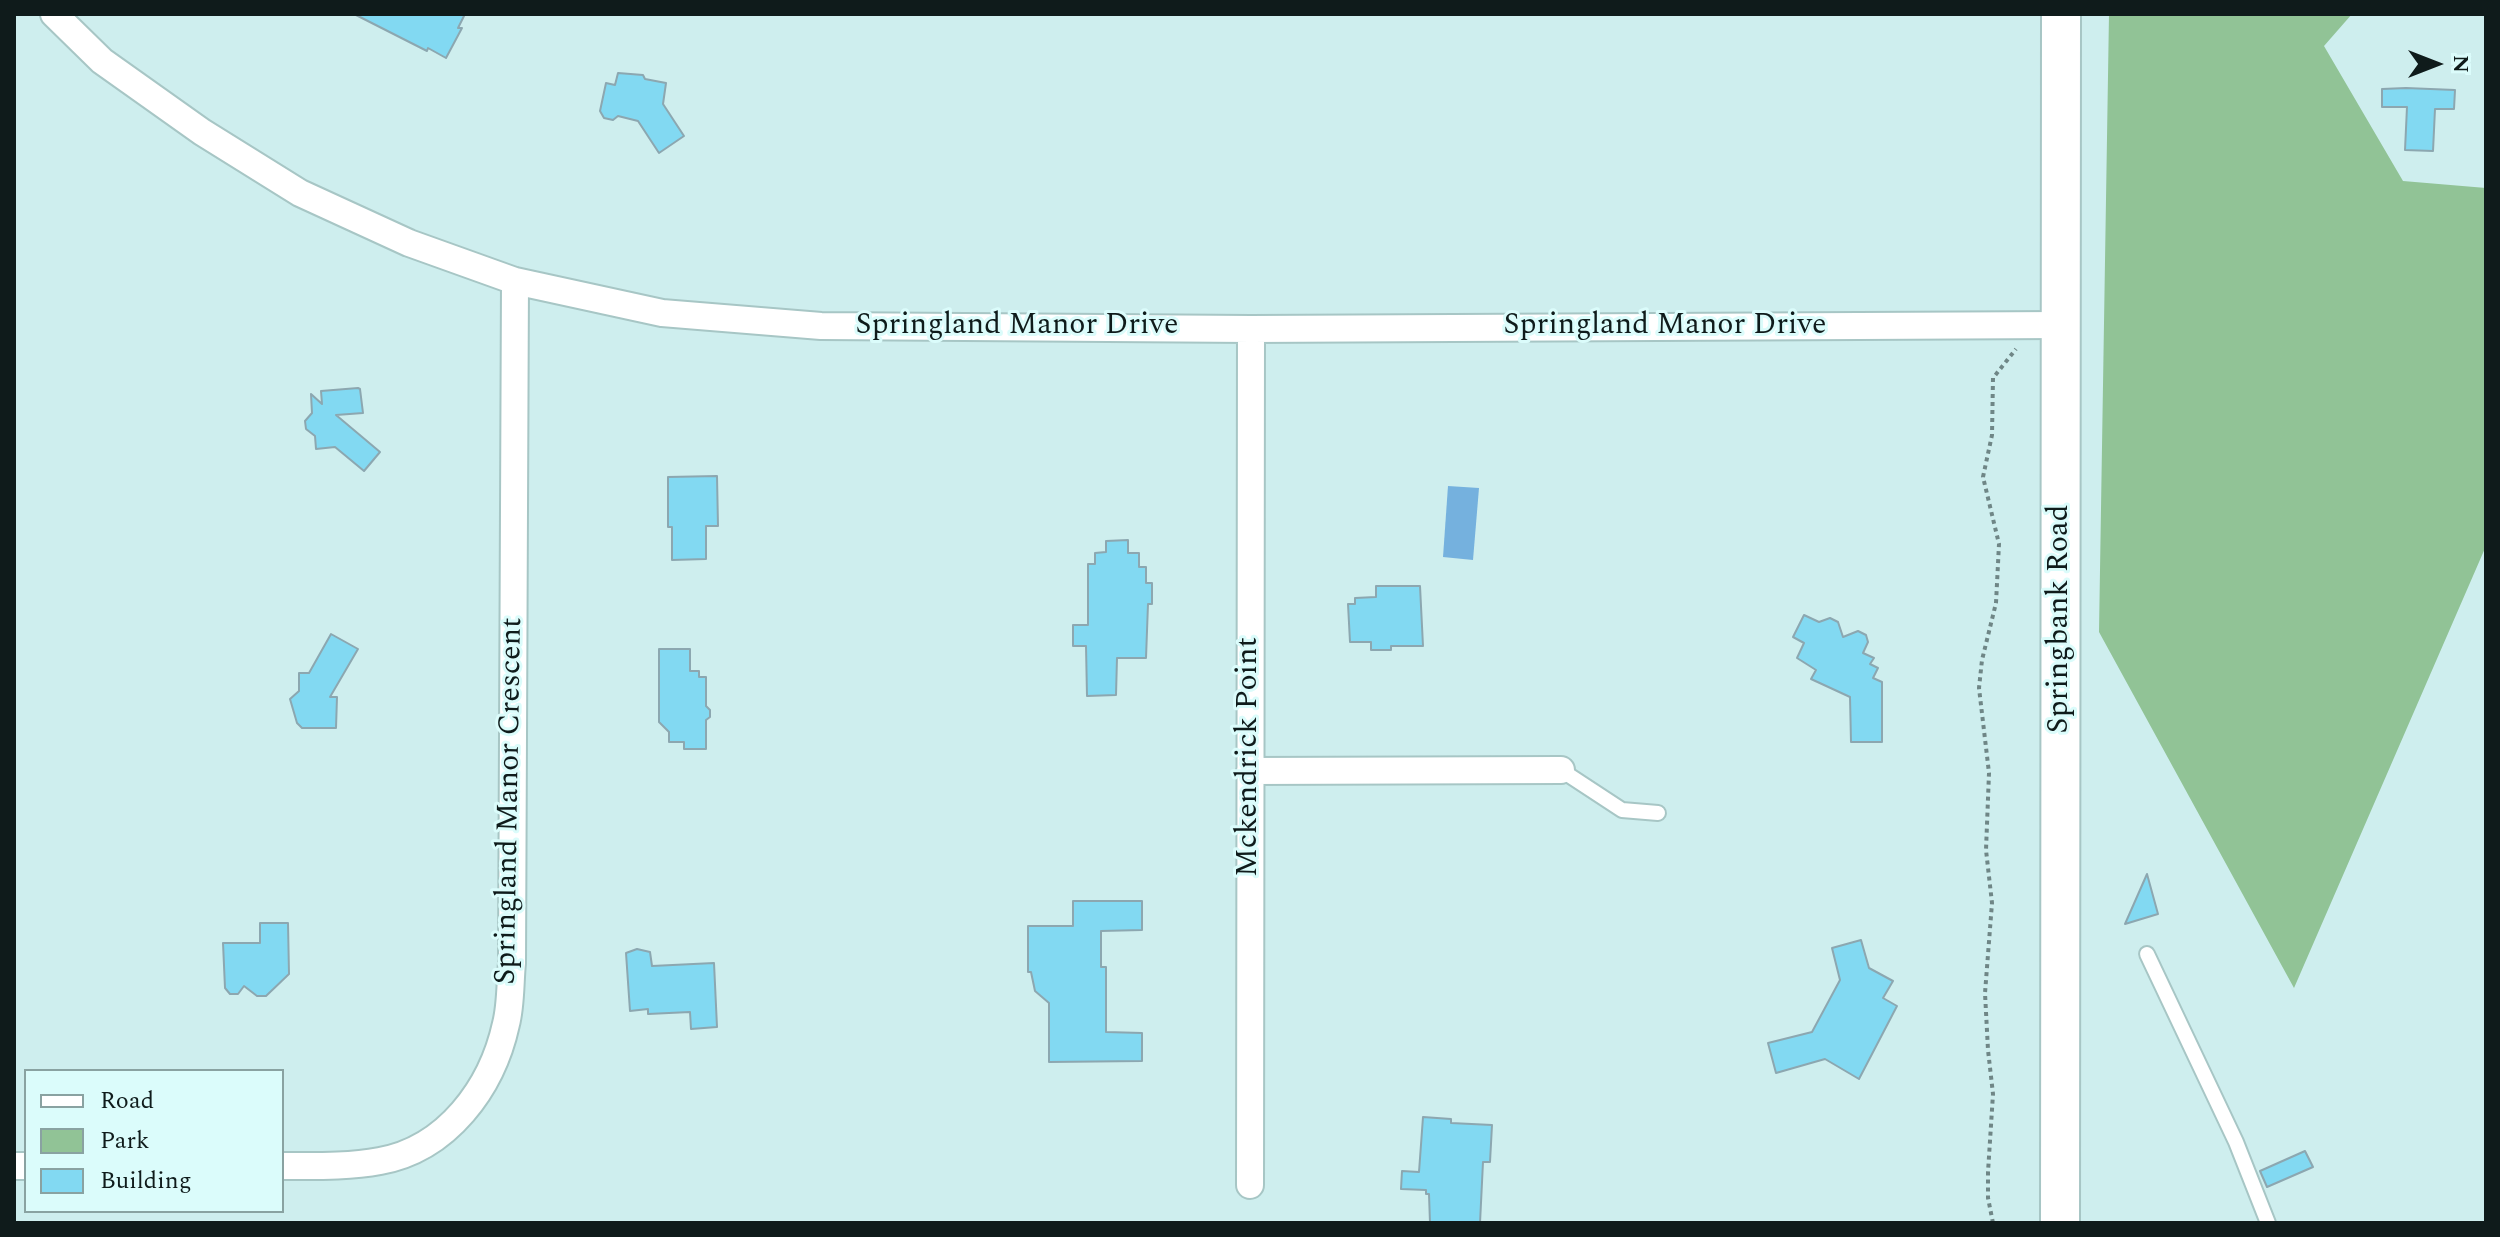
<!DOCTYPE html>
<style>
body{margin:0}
#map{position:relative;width:2500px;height:1237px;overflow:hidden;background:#ceeeee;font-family:Spectral,serif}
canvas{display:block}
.frame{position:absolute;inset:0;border:16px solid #0f1b1b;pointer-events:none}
.legend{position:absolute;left:24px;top:1069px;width:260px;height:144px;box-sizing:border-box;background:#dbfcfb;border:2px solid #89a2a1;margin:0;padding:10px 14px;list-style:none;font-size:24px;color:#0f1b1b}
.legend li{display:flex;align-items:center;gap:16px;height:40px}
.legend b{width:40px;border:2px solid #89a2a1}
.north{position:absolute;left:2396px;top:24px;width:80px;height:80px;-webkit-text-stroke:6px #dbfcfb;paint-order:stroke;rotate:90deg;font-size:22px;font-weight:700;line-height:32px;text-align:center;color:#0f1b1b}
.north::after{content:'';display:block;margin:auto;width:28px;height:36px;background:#0f1b1b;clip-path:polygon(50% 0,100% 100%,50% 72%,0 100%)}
</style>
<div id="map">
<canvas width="2500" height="1237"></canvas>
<div class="frame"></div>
<ul class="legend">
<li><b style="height:10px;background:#fff"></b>Road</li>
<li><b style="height:22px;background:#91c396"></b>Park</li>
<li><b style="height:22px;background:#82d9f2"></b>Building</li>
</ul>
<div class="north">N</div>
</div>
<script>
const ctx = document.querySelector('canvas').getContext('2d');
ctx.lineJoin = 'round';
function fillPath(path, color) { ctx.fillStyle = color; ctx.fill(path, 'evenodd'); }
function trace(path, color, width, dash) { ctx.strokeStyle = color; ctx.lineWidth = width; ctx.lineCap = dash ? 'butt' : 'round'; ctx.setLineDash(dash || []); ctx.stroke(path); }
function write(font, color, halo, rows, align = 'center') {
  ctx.font = font + ' Spectral,serif'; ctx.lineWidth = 6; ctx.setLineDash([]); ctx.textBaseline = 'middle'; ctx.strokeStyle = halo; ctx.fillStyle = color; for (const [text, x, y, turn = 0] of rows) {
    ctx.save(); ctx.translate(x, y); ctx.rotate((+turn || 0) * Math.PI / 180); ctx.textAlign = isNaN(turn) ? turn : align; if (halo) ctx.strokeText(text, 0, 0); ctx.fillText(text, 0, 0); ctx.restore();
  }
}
fillPath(new Path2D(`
 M2109 14H2352L2324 46 2403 181 2486 188V546L2294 988 2099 632Z`), '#91c396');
fillPath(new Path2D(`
 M1448 486 1479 488 1473 560 1443 557Z`), '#75b1de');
const building = new Path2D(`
 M354 14H465L458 28H462L446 58 428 48 427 51Z
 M618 73 643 75 645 79 666 83 663 104 684 136 659 153 638 121 618 116 613 120 604 118 600 111 606 83 615 85Z
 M2406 88 2455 90 2454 109H2435L2433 151 2405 150 2407 107H2382V89Z
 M358 388 360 389 363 413 336 415 380 452 364 471 335 447 316 449 315 436 306 429 305 421 312 413 311 394 322 404 321 391Z
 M717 476 718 526H706V559L672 560V527H668V477Z
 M1128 540V553H1139V567H1146V583H1152V604H1148L1146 658H1117L1116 695 1087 696 1086 646H1073V625H1088V564H1095V553L1106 552V541Z
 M1376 586H1420L1423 646H1391V650H1371V642H1350L1348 604H1355V598L1376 597Z
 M1804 615 1819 622 1830 618 1838 622 1843 637 1858 631 1866 635 1868 642 1863 653 1874 658 1870 664 1878 668 1873 678 1882 682V742H1851L1850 697 1811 679 1816 670 1797 658 1804 643 1793 637Z
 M331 634 358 649 330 697H337L336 728H302L297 723 290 699 299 691V673H309Z
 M659 649H690V671H699V677H706V706L710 710V717L706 720V749H684V742H669V732L659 722Z
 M2147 874 2158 914 2125 924Z
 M1073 901H1142V930L1101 931V967H1106V1032L1142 1033V1061L1049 1062V1003L1035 991 1031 972H1028V926H1073Z
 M260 923H288L289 974 266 996H257L244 986 238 994H230L225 988 223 943H260Z
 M1861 940 1869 968 1893 981 1883 998 1897 1006 1859 1079 1825 1059 1776 1073 1768 1043 1812 1032 1840 980 1832 948Z
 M637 949 650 952 652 966 714 963 717 1027 691 1029 690 1012 648 1014V1009L630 1011 626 953Z
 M1423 1117 1451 1119V1123L1492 1125 1490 1162H1483L1480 1223H1430L1429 1194H1426V1190L1401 1189 1402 1171 1419 1172Z
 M2305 1151 2313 1167 2267 1187 2260 1171Z`);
fillPath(building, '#82d9f2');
trace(building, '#8ca7b0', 2);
const lane = new Path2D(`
 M1561 770 1622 810 1658 813
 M2147 954 2236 1142 2268 1223`);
const street = new Path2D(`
 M54 14 102 61 202 132 300 193 409 243 515 281 662 313 821 326 1251 329 2062 325
 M1250 771 1561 770
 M14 1166H26
 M282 1166C315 1166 348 1167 380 1161 447 1149 492 1088 506 1024 511 1005 510 983 512 963L515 281
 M1250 1185 1251 329`);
const secondary = new Path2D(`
 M2060 1223 2061 14`);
trace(lane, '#a7c6c5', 18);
trace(street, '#a7c6c5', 30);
trace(secondary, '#a7c6c5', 42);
trace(new Path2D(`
 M1993 1223 1988 1198V1172L1993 1094 1988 1050 1985 993 1992 903 1986 850 1989 773 1979 688 1982 660 1996 603 1999 544 1983 477 1992 435 1993 378 2016 349`), '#6f8686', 4, [4, 4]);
trace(lane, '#fff', 14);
trace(street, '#fff', 26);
trace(secondary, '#fff', 38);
write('30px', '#0f1b1b', '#dbfcfb', [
 ["Springland Manor Drive",1017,327],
 ["Springland Manor Drive",1665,327],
 ["Springbank Road",2061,619,-90],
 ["Mckendrick Point",1250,757,-90],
 ["Springland Manor Crescent",511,801,-89]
]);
</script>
